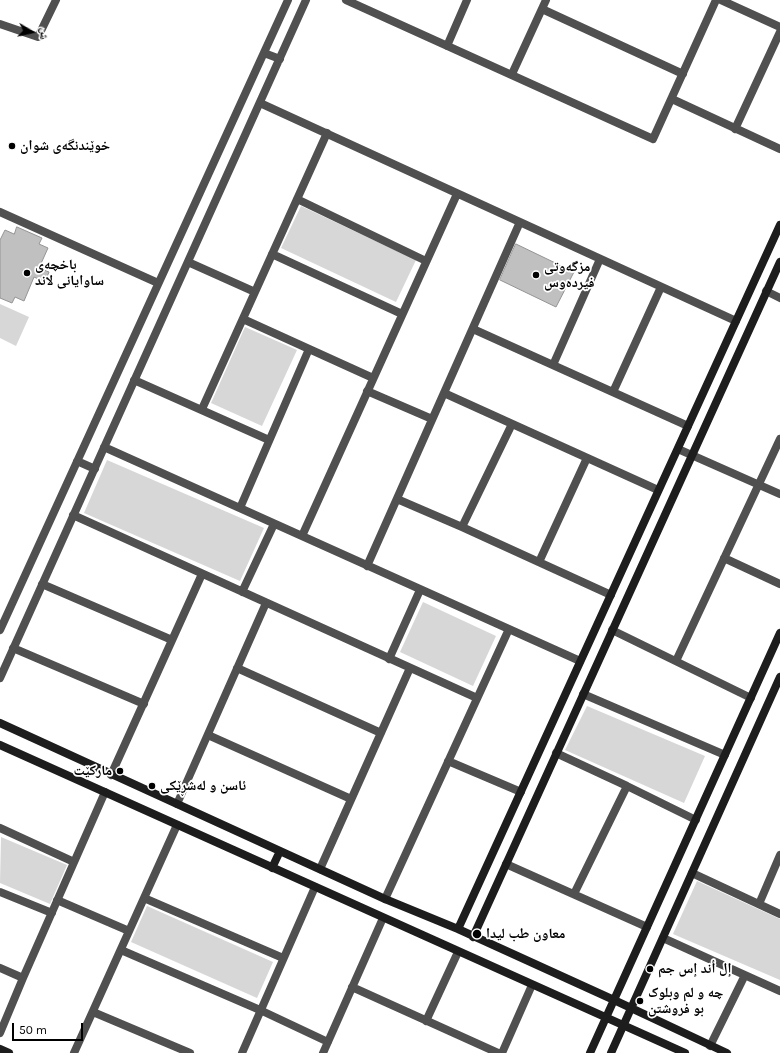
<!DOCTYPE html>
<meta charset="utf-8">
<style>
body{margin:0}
#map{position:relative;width:780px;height:1053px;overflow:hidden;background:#fff;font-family:Karla,"Noto Naskh Arabic",sans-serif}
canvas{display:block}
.north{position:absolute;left:12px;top:12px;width:40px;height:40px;-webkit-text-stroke:3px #fff;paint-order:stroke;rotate:99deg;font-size:11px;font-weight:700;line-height:16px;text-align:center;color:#000}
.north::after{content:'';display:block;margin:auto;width:14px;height:18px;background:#000;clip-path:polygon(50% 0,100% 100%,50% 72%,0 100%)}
.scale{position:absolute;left:12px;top:1023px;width:71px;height:18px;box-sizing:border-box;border:2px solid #000;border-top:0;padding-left:5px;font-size:12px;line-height:14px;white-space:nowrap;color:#000;-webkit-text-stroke:3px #fff;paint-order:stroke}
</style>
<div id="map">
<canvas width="780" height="1053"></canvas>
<div class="north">ش</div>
<div class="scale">50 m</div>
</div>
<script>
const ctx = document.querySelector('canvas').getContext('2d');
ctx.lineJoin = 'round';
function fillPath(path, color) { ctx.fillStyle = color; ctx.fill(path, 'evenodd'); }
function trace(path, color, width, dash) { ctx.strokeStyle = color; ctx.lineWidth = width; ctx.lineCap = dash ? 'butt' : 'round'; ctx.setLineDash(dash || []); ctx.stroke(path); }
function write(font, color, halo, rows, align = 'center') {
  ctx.font = font + ' Karla,"Noto Naskh Arabic",sans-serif'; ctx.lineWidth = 3.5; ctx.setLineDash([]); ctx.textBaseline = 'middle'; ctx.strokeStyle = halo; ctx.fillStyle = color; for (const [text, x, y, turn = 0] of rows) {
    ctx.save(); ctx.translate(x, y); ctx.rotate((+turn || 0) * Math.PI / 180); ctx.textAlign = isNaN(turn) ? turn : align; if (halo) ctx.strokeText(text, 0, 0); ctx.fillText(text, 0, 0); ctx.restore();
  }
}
fillPath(new Path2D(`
 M301 206 416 260 396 302 281 248Z
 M0 304 29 317 16 346 0 338Z
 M245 327 297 350 262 426 211 403Z
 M107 460 264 528 240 581 84 513Z
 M423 602 496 636 473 686 400 652Z
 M587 706 705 756 684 803 565 750Z
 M1 837 67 865 50 904 0 883Z
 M697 881 780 919V980L673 934Z
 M147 906 273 962 257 998 131 942Z`), '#d7d7d7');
const building = new Path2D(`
 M17 227 42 238 39 244 48 248 39 268 49 272 45 282 34 277 24 301 15 297 12 303 0 298V240L5 230 14 234Z
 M516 244 574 272 556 307 500 280Z`);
fillPath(building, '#c0c0c0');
trace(building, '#949494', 1);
trace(new Path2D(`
 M346 0 653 139 716 0
 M721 0 780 27
 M542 9 683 74
 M0 24 38 37 56 0
 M447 46 467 0
 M264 53 280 59
 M512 74 546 0
 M672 99 780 149
 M260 103 736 321
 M735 129 780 32
 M297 199 426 261
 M0 212 158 283
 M272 254 402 314
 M188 262 255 292
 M766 291 780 298
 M243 319 373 378
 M473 329 688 426
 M553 365 600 259
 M134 380 269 440
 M367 391 432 419
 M613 392 661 287
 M444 393 658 490
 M202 409 327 133
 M104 447 580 661
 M678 449 780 494
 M77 461 95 469
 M397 499 462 527 611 595
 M240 508 309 349
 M73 515 477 698
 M462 527 512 424
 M302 536 457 194
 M724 558 780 584
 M539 562 587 458
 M367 566 520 222
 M42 584 172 640
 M242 592 274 524
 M0 630 288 0
 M612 630 751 698
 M13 648 144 704
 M389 659 420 590
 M676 661 780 439
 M237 668 381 733
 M0 678 306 0
 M583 694 725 755
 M208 735 351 799
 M556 753 627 786 696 820
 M448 761 521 792
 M111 775 202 574
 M177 804 266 603
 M0 828 74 862
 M506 864 647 927
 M320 869 410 668
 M692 873 780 914
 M0 892 52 913
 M574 894 627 786
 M144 898 283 958
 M385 899 509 629
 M57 900 129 931
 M759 904 780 855
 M663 938 780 991
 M121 950 260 1010 328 1042
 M0 968 23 978
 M352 987 498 1053
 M93 1012 190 1053
 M426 1021 458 952
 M0 1033 23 978 105 792
 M710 1046 745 975
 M74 1053 177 825
 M242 1053 315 887
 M323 1053 383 918
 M502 1053 532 985`), '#505050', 8);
trace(new Path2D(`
 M0 723 385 899 458 929 614 1000 727 1053
 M0 745 685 1053
 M272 868 280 851
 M458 929 780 225
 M473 937 780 262
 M0 1049 9 1053
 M590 1053 780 633
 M611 1053 780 677`), '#1d1d1d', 8);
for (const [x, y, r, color] of [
 [12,146,4,"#000"],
 [27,273,4,"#000"],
 [536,275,4,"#000"],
 [120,771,4,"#000"],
 [152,786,4,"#000"],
 [477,934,5,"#000"],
 [650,969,4,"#000"],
 [640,1001,4,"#000"]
]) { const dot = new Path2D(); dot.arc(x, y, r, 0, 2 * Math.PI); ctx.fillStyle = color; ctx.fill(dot); trace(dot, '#fff', 1.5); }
write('bold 14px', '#000', '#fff', [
 ["خوێندنگەی شوان",20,146],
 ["باخچەی",35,265],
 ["ساوایانی لاند",35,281],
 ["مزگە‌وتی",544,267],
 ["فیردە‌وس",544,283],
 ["مارکێت",112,771,"right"],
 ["ئاسن و لەشڕێکی",160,786],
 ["معاون طب لیدا",486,934],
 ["إل أند إس جم",658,969],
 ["چه و لم وبلوک",648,993],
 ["بو فروشتن",648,1009]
], 'left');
</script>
